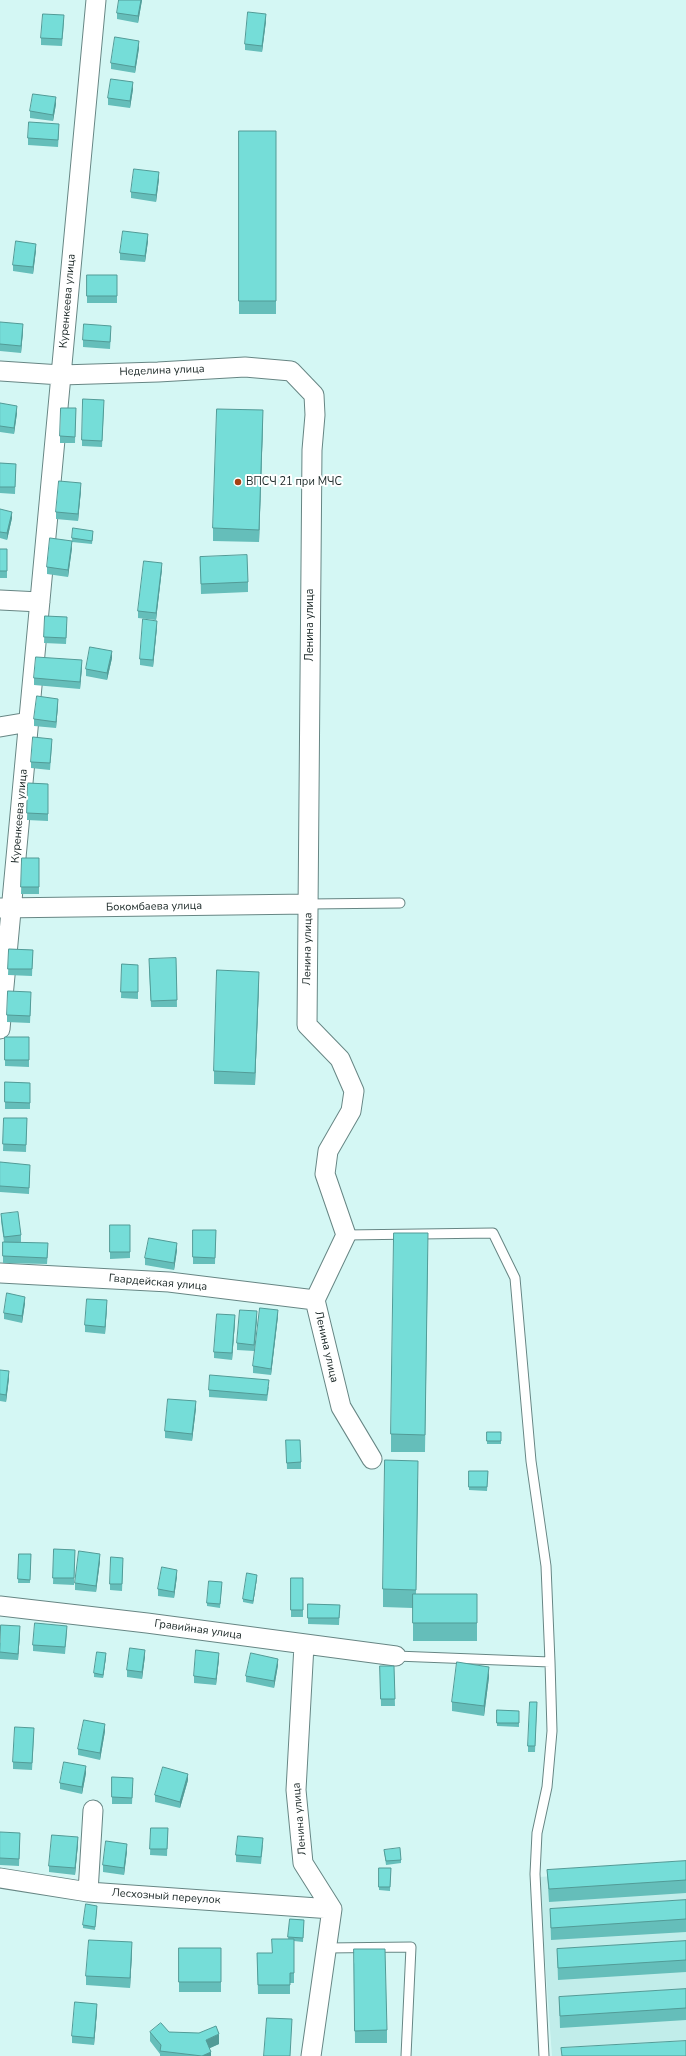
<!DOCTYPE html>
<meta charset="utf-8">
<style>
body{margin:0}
canvas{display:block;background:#d4f7f4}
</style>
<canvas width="686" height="2056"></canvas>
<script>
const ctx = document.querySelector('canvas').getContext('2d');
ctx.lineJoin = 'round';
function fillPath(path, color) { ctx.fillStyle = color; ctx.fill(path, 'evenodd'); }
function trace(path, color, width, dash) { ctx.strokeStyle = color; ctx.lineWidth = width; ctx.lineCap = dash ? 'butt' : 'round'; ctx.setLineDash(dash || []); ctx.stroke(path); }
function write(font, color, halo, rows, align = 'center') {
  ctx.font = font + ' "Nunito Sans",sans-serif'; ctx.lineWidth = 4; ctx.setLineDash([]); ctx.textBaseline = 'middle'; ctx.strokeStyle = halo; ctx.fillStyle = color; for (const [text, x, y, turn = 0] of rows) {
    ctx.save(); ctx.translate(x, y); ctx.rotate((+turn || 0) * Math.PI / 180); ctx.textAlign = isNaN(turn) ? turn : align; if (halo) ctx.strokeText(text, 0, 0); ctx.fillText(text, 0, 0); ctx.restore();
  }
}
fillPath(new Path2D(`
 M686 1867V2056H552L539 1877Z`), '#c1edea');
const lane = new Path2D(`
 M309 904 400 903
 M346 1235 493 1233 515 1278 531 1461 546 1566 550 1662 396 1656
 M327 1948 411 1947 406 2056
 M544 2056 535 1874 537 1833 547 1787 552 1731 550 1662`);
const street = new Path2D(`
 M0 371 61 375 158 372 245 367 291 371 314 395 315 415 312 450 307 1025 340 1059 354 1091 351 1111 328 1151 325 1174 346 1235 315 1300 341 1407 372 1459
 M0 600 40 602
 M0 727 29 722
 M0 908 309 904
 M0 1029 96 0
 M0 1273 169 1282 315 1300
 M0 1606 147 1623 396 1656
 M304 1645 296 1790 303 1863 332 1909 311 2056
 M0 1878 88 1892 332 1909
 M88 1892 93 1810`);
trace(lane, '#678684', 11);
trace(street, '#678684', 21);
trace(lane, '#fff', 9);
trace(street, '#fff', 19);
fillPath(new Path2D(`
 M142 0 138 23 117 19V13Z
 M266 21 262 52 245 50V44Z
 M64 22 62 46 41 45V38Z
 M139 48 135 73 111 69V63Z
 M133 89 130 108 108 105V98Z
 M56 104 53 121 30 118V111Z
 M59 131 58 147 28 145V138Z
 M239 131H276V314H239Z
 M159 179 156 202 131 198V192Z
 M148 241 145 262 120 260V253Z
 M36 250 33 274 13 271V265Z
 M87 275H117V303H87Z
 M0 322 23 331 21 353 0 351Z
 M111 333 110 349 83 347V340Z
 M0 403 17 413 14 434 0 432Z
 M104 407 102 447 82 446V440Z
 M76 408 75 443H60V436Z
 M263 423 259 542 213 541V528Z
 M0 463 16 464 15 494 0 493Z
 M81 490 78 521 56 519V512Z
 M0 509 12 518 7 540 0 538Z
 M93 534 92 544 72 542V538Z
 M72 548 68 577 47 574V567Z
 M0 549H7V578H0Z
 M200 557 248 582V592L201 594Z
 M162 569 156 620 138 618V611Z
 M45 616 67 624 66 644 44 643Z
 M157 627 153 667 140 665V659Z
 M112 658 107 680 86 676V669Z
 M82 667 80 689 34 685V678Z
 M58 705 56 728 34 726V719Z
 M52 745 50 770 31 768V762Z
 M28 783 48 784V821L27 820Z
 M22 858H39V894H21Z
 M9 949 33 950 32 976 8 975Z
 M176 958 177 1007H151L149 966Z
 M122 964 138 965V999L121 998Z
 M259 984 255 1085 214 1084V1071Z
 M31 999 30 1023 7 1022V1015Z
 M5 1037H29V1067L5 1066Z
 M5 1082 30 1083V1109H5Z
 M4 1118H27L26 1152 3 1151Z
 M0 1162 30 1171 29 1194 0 1192Z
 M1 1214 21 1235V1242H17L48 1250 47 1264 3 1263V1242H4L1 1221Z
 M110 1225H130V1258L110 1259Z
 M216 1230 215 1264H193V1257Z
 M177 1250 174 1270 145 1265V1258Z
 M428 1251 425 1452H391V1434Z
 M25 1303 22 1323 4 1319V1313Z
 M107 1307 105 1334 85 1332V1325Z
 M278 1316 271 1375 253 1373V1366Z
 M257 1318 254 1351 237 1350V1343Z
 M235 1322 232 1360 214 1358V1352Z
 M0 1370 9 1378 6 1402 0 1401Z
 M269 1387 267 1401 209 1397V1390Z
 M196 1408 192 1441 165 1438V1431Z
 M487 1432H501V1444H487Z
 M286 1440 301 1462V1469H287Z
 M469 1471H488L487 1491 469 1490Z
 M418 1478 416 1594H477V1641H413V1608L383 1607V1589Z
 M54 1549 75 1550 74 1585 53 1584Z
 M19 1554H31L30 1583H18Z
 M100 1561 96 1592 75 1590V1583Z
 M123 1564 122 1591 110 1590V1584Z
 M177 1576 174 1598 158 1596V1589Z
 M257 1578 253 1604 243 1602V1599Z
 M291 1578H303V1617H291Z
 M222 1585 220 1608 207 1606V1603Z
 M308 1604 340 1605 339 1625 308 1624Z
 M67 1632 65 1654 33 1651V1645Z
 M20 1633 18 1660 0 1659V1643Z
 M145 1656 142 1679 127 1677V1670Z
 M106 1657 103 1678 94 1677V1673Z
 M219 1659 216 1685 194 1683V1676Z
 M278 1665 274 1688 246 1682V1676Z
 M380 1666H394L395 1706H381Z
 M489 1677 484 1716 452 1711V1702Z
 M537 1702 535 1752H528V1746Z
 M497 1710 519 1711V1727L497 1726Z
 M105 1731 100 1760 78 1755V1749Z
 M34 1735 32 1770 13 1769V1762Z
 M86 1773 82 1794 60 1789V1783Z
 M112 1777 133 1784 132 1804H112Z
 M188 1780 180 1808 155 1802V1795Z
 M151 1828H168L167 1856 150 1855Z
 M0 1832 20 1840 19 1866 0 1865Z
 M78 1844 75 1875 49 1872V1866Z
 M263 1845 261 1864 236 1862V1855Z
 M384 1850 401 1860V1863L386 1865Z
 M127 1851 124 1875 103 1872V1865Z
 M686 1861V1893L549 1902 547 1870Z
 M379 1868H391L390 1891 379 1890Z
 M686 1900V1932L551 1940 550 1909Z
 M97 1909 95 1930 83 1928V1925Z
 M290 1919 304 1920 303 1942 294 1941V1983H290V1994H258L257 1953H272L288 1939Z
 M686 1941V1972L558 1980 557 1949Z
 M179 1948H221V1992H179Z
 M132 1952 130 1988 86 1985V1976Z
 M354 1962 387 2030V2043H355Z
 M686 1989V2020L560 2028 559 1997Z
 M97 2011 94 2045 72 2043V2036Z
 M150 2032H169L219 2044 209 2048 211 2056H160V2054L150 2041Z`), '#65beba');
fillPath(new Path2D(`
 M141 0H142L138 23V16Z
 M266 14V21L262 52V46Z
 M139 41V48L135 73V67Z
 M133 82V89L130 108V101Z
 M56 97V104L53 121V115Z
 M159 172V179L156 202V195Z
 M148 234V241L145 262V256Z
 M36 244V250L33 274V267Z
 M23 324V331L21 353V346Z
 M17 406V413L14 434V428Z
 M263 410V423L259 542V530Z
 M81 483V490L78 521V514Z
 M12 512V518L7 540V533Z
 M72 541V548L68 577V570Z
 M162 563V569L156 620V613Z
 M157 621V627L153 667V660Z
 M112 651V658L107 680V673Z
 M82 660V667L80 689V682Z
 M58 699V705L56 728V722Z
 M259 972V984L255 1085V1073Z
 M177 1243V1250L174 1270V1263Z
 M25 1297V1303L22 1323V1316Z
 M107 1300V1307L105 1334V1327Z
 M278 1310V1316L271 1375V1369Z
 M257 1311V1318L254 1351V1345Z
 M235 1315V1322L232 1360V1353Z
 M9 1371V1378L6 1402V1395Z
 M196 1401V1408L192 1441V1434Z
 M100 1554V1561L96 1592V1586Z
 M177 1570V1576L174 1598V1592Z
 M257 1575V1578L253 1604V1601Z
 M20 1626V1633L18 1660V1654Z
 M145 1650V1656L142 1679V1672Z
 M106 1653V1657L103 1678V1675Z
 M219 1653V1659L216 1685V1679Z
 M278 1659V1665L274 1688V1681Z
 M489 1667V1677L484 1716V1706Z
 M105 1724V1731L100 1760V1753Z
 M86 1766V1773L82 1794V1787Z
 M188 1774V1780L180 1808V1802Z
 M78 1837V1844L75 1875V1868Z
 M127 1844V1851L124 1875V1868Z
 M132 1942V1952L130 1988V1978Z
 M97 2004V2011L94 2045V2038Z
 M219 2034V2044L206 2050V2040Z
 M211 2052V2056H202Z`), '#529b97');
const building = new Path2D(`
 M119 0H141L138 16 117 13Z
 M248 12 266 14 262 46 245 44Z
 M43 14 64 15 62 39 41 38Z
 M115 37 139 41 135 67 111 63Z
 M111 79 133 82 130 101 108 98Z
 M33 94 56 97 53 115 30 111Z
 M29 122 59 124 58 140 28 138Z
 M239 131H276V301H239Z
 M134 169 159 172 156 195 131 192Z
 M123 231 148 234 145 256 120 253Z
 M16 241 36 244 33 267 13 265Z
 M87 275H117V296H87Z
 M0 322 23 324 21 346 0 344Z
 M84 324 111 326 110 342 83 340Z
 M83 399 104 400 102 441 82 440Z
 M0 403 17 406 14 428 0 426Z
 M61 408H76L75 437 60 436Z
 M217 409 263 410 259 530 213 528Z
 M0 463 16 464 15 487H0Z
 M59 481 81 483 78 514 56 512Z
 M0 509 12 512 7 533 0 532Z
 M73 528 93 531 92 541 72 538Z
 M50 538 72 541 68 570 47 567Z
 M0 549H7V571H0Z
 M247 555 248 582 201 584 200 557Z
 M144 561 162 563 156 613 138 611Z
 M45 616 67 617 66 638 44 637Z
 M143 619 157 621 153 660 140 659Z
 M90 647 112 651 107 673 86 669Z
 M36 657 82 660 80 682 34 678Z
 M37 696 58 699 56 722 34 719Z
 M33 737 52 739 50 763 31 762Z
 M28 783 48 784V814L27 813Z
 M22 858H39V887H21Z
 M9 949 33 950 32 969H8Z
 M176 958 177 1000 151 1001 149 959Z
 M122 964 138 965V992H121Z
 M217 970 259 972 255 1073 214 1071Z
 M8 991 31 992 30 1016 7 1015Z
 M5 1037H29V1060H5Z
 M5 1082 30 1083V1103L5 1102Z
 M4 1118H27L26 1145 3 1144Z
 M0 1162 30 1165 29 1188 0 1186Z
 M18 1212 21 1235 4 1237 1 1214Z
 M110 1225H130V1252H110Z
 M193 1230H216L215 1258 193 1257Z
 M394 1233H428L425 1435 391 1434Z
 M149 1238 177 1243 174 1263 145 1258Z
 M3 1242 48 1243 47 1258 3 1256Z
 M7 1293 25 1297 22 1316 4 1313Z
 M87 1299 107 1300 105 1327 85 1325Z
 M260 1308 278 1310 271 1369 253 1366Z
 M240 1310 257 1311 254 1345 237 1343Z
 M217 1314 235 1315 232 1353 214 1352Z
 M0 1370 9 1371 6 1395 0 1394Z
 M210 1375 269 1380 267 1395 209 1390Z
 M168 1399 196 1401 192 1434 165 1431Z
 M487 1432H501V1441H487Z
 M286 1440H300L301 1462 287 1463Z
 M385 1460 418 1461 416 1590 383 1589Z
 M469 1471H488L487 1487H469Z
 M54 1549 75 1550 74 1578H53Z
 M79 1551 100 1554 96 1586 75 1583Z
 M19 1554H31L30 1580 18 1579Z
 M111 1557 123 1558 122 1584H110Z
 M162 1567 177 1570 174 1592 158 1589Z
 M247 1573 257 1575 253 1601 243 1599Z
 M291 1578H303V1610H291Z
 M209 1581 222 1582 220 1604 207 1603Z
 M413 1594H477V1623H413Z
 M308 1604 340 1605 339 1618H308Z
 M35 1623 67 1626 65 1647 33 1645Z
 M1 1625 20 1626 18 1654 0 1652Z
 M130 1648 145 1650 142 1672 127 1670Z
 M196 1650 219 1653 216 1679 194 1676Z
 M97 1652 106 1653 103 1675 94 1673Z
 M251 1653 278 1659 274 1681 246 1676Z
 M457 1662 489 1667 484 1706 452 1702Z
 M380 1666H394L395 1699H381Z
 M530 1702H537L535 1746H528Z
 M497 1710 519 1711V1723H497Z
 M84 1720 105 1724 100 1753 78 1749Z
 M15 1727 34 1728 32 1763 13 1762Z
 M64 1762 86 1766 82 1787 60 1783Z
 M163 1767 188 1774 180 1802 155 1795Z
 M112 1777 133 1778 132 1798 112 1797Z
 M151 1828H168L167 1849H150Z
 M0 1832 20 1833 19 1859 0 1858Z
 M52 1835 78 1837 75 1868 49 1866Z
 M238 1836 263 1838 261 1857 236 1855Z
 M106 1841 127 1844 124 1868 103 1865Z
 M400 1848 401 1860 386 1861 384 1850Z
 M686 1861V1880L549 1889 547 1870Z
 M379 1868H391L390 1887H379Z
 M686 1900V1919L551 1928 550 1909Z
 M86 1904 97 1906 95 1927 83 1925Z
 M290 1919 304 1920 303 1938 288 1937Z
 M272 1939H294V1973H290V1985H258L257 1953H272Z
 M89 1940 132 1942 130 1978 86 1976Z
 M686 1941V1960L558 1968 557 1949Z
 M179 1948H221V1982H179Z
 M354 1949H385L387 2030 355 2031Z
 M686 1989V2008L560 2016 559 1997Z
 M75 2002 97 2004 94 2038 72 2036Z
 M267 2018 292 2019 290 2056H264Z
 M161 2023 169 2032 199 2033 216 2026 219 2034 206 2040 211 2052 202 2056 160 2051 161 2045 150 2032Z
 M686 2041V2056H562L561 2048Z`);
fillPath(building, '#75ddd8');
trace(building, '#529b97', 1);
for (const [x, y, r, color] of [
 [238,482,4,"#a64113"]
]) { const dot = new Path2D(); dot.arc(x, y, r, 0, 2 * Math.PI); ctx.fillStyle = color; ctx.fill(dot); trace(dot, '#fff', 1.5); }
write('11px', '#182524', '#fff', [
 ["Куренкеева улица",68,301,-85],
 ["Неделина улица",162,371,-2],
 ["Ленина улица",310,625,-90],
 ["Куренкеева улица",20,816,-85],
 ["Бокомбаева улица",154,907,-1],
 ["Ленина улица",308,949,-89],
 ["Гвардейская улица",158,1283,5],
 ["Ленина улица",326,1347,77],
 ["Гравийная улица",198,1630,8],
 ["Ленина улица",300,1819,-95],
 ["Лесхозный переулок",166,1897,4]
]);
write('11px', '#182524', '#fff', [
 ["ВПСЧ 21 при МЧС",246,482]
], 'left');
</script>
